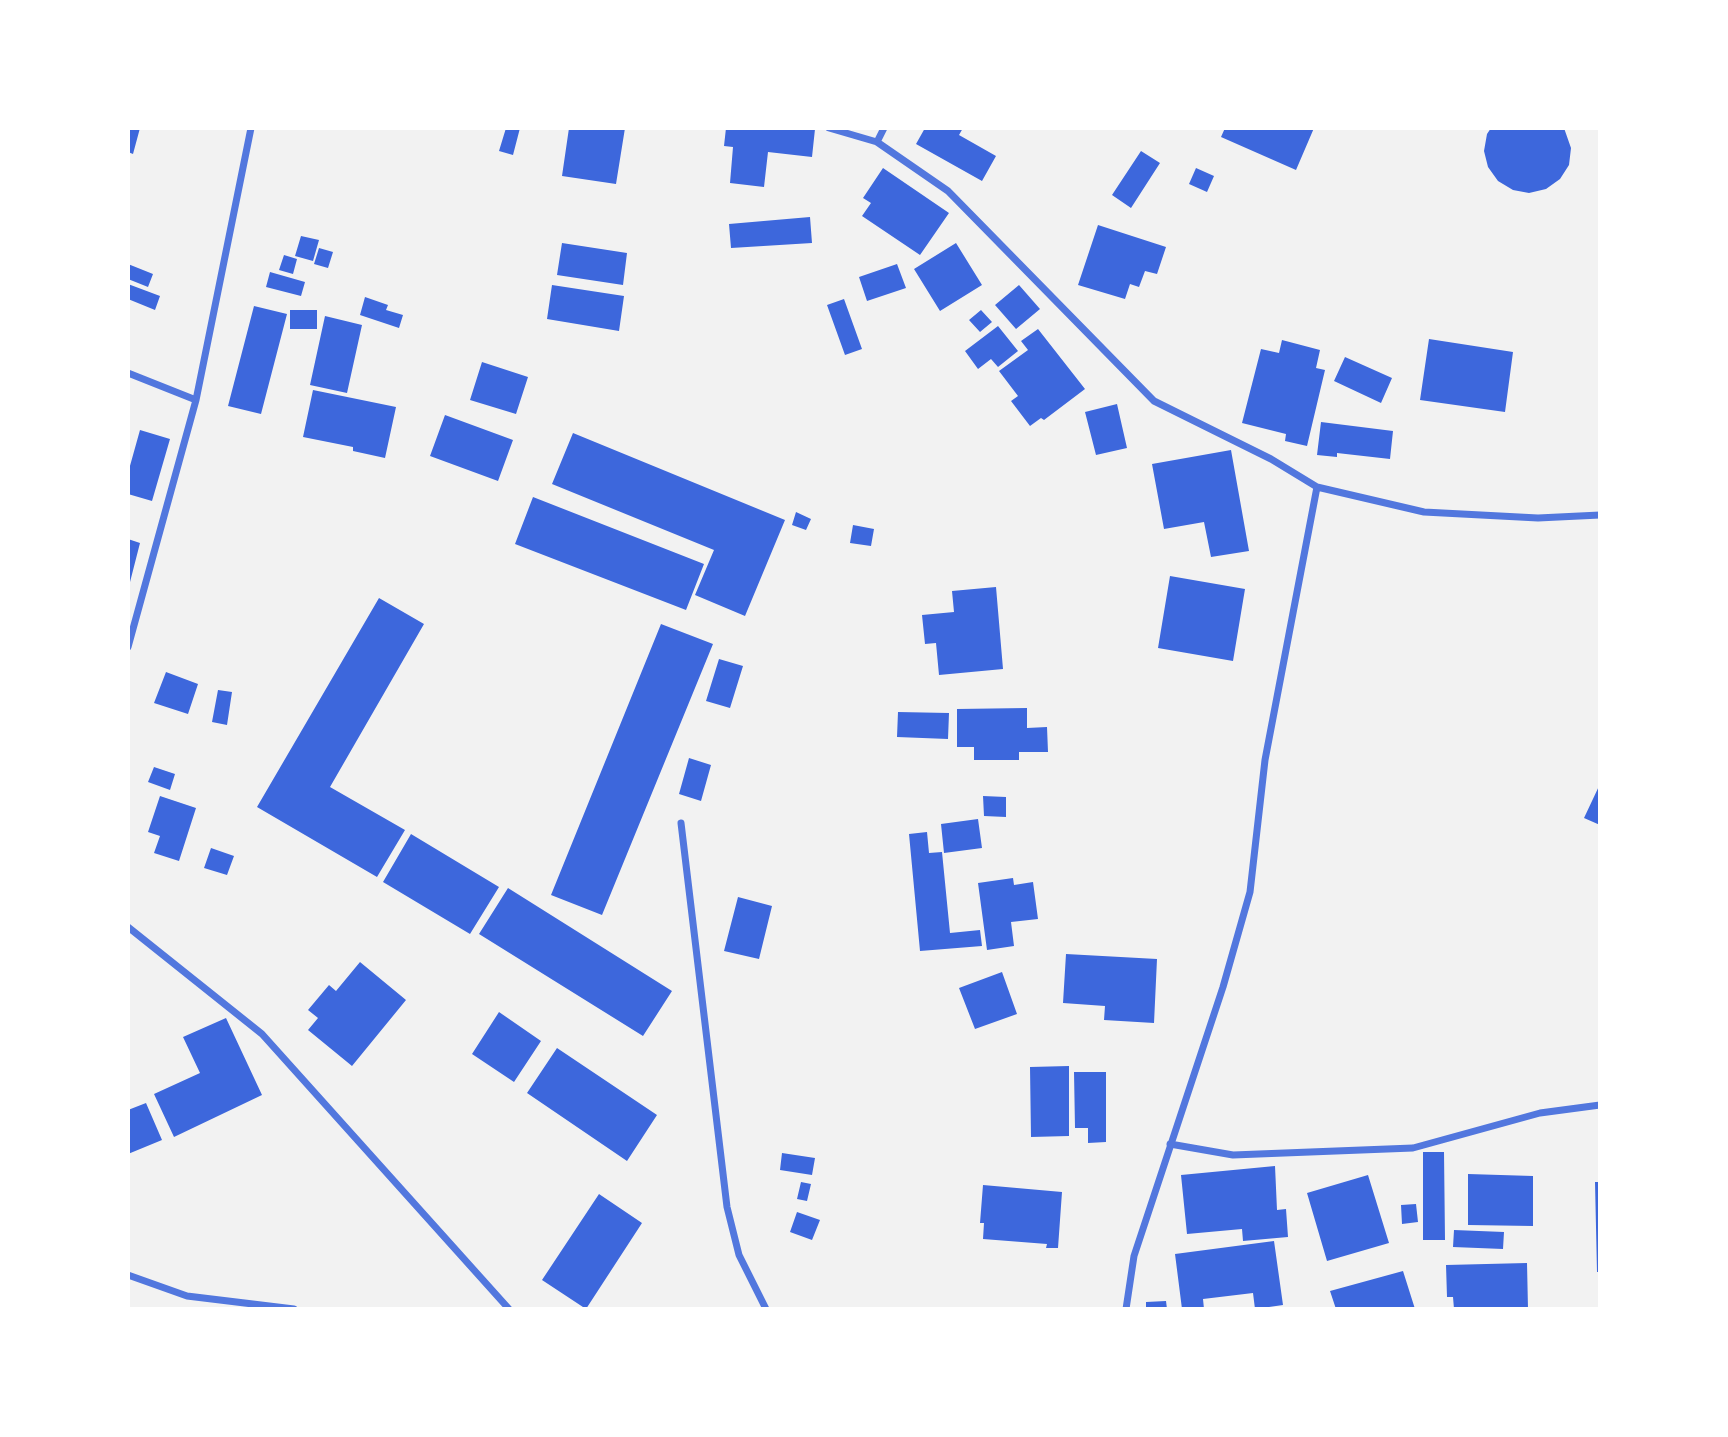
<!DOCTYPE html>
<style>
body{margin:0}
#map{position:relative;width:1728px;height:1437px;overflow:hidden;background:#f2f2f2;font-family:Jost,sans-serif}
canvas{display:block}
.frame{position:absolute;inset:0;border:130px solid #fff;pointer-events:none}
</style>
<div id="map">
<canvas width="1728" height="1437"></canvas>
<div class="frame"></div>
</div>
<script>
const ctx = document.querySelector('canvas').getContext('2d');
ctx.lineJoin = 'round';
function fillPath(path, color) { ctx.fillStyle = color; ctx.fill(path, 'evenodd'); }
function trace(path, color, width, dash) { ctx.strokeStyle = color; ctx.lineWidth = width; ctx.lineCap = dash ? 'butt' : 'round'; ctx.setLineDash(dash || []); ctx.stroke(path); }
fillPath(new Path2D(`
 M128 128H140L133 154 128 152Z
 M506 128H520L513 155 499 151Z
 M569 128H625L616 184 562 176Z
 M726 128 815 129 812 157 768 152 764 187 730 183 733 147 724 146Z
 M925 128H963L959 135 996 156 982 181 916 144Z
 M1225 128H1314L1296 170 1221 137Z
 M1491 128H1564L1571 148 1569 165 1560 179 1546 189 1529 193 1513 190 1498 181 1488 167 1484 151 1487 134Z
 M1141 151 1160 163 1131 208 1112 195Z
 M883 168 949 213 920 255 862 216 871 203 863 198Z
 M1196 168 1214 176 1207 192 1189 184Z
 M810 217 812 243 731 248 729 224Z
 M1098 225 1166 247 1157 274 1145 271 1139 287 1130 284 1125 299 1078 285Z
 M301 236 319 240 313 261 295 256Z
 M562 243 627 253 623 285 557 275Z
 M956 243 982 285 940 311 914 269Z
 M319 248 333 252 328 268 314 264Z
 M284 255 297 259 293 274 279 270Z
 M128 264 153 274 148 287 128 279Z
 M897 264 906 288 867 301 859 277Z
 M270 272 305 282 301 296 266 287Z
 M128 284 160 296 155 310 128 299Z
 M552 285 624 296 619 331 547 319Z
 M1019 285 1040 309 1016 329 995 305Z
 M365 297 388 305 386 310 403 315 399 328 360 315Z
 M844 299 862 349 845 355 827 305Z
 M254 306 287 314 261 414 228 406Z
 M290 310H317V329H290Z
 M981 310 992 322 980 332 969 320Z
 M325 316 362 325 347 393 310 385Z
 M998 326 1018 351 998 367 991 359 978 369 965 351Z
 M1038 329 1085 389 1044 420 1041 418 1030 426 1011 401 1018 396 999 371 1028 350 1021 341Z
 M1429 339 1513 352 1505 412 1420 400Z
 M1282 340 1320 350 1316 368 1325 370 1307 446 1285 441 1286 434 1242 423 1261 349 1279 353Z
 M1345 357 1392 378 1381 403 1334 381Z
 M482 362 528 377 516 414 470 400Z
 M313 390 396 407 385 458 353 451V447L303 437Z
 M1117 404 1127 448 1096 455 1085 412Z
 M445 415 513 440 498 481 430 456Z
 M1321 422 1393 431 1390 459 1337 453V457L1317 455Z
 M140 430 170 439 152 501 128 494V473Z
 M573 433 785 520 745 616 695 595 714 550 552 484Z
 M1231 450 1249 551 1211 557 1204 522 1164 529 1152 464Z
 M533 497 704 564 686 610 515 544Z
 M796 512 811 519 806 530 792 525Z
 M853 525 874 529 871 546 850 543Z
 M128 539 140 543 129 586 128 585Z
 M1170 576 1245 589 1233 661 1158 648Z
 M996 587 1003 669 939 675 936 643 925 644 922 615 954 612 952 591Z
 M379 598 424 624 330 787 405 830 377 877 257 807Z
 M661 624 713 644 602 915 551 895Z
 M719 659 743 666 730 708 706 701Z
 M166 672 198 684 188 714 154 703Z
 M218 690 232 692 227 725 212 722Z
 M1027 708V728L1047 727 1048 752H1019V760H974V747H957V709Z
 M898 712 949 713 948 739 897 737Z
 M689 758 711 765 701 801 679 794Z
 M154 767 175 774 170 790 148 782Z
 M1600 784V825L1584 818Z
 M160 796 196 808 179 861 154 853 160 836 148 832Z
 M983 796 1006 797V817L984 816Z
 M978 819 982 848 944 853 941 824Z
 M927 832 929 853 942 852 950 933 980 930 982 946 920 951 909 834Z
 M411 834 499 887 470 934 383 882Z
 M211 848 234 856 227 875 204 868Z
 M1013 878 1014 885 1033 882 1038 919 1011 922 1014 946 987 950 978 883Z
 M508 888 672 991 643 1036 479 934Z
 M738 897 772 906 759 959 724 951Z
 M1066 954 1157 959 1154 1023 1104 1020 1105 1006 1063 1003Z
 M360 962 406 1000 352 1066 308 1030 318 1018 308 1010 329 985 336 991Z
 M1002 972 1017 1014 975 1029 959 988Z
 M499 1012 541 1041 514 1082 472 1054Z
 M226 1018 262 1095 174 1137 154 1094 200 1073 183 1037Z
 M557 1048 657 1115 627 1161 527 1093Z
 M1069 1066V1136L1031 1137 1030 1067Z
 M1074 1072H1106V1142L1088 1143V1128H1075Z
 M146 1103 162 1140 128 1154V1110Z
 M1423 1152H1444L1445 1240H1423Z
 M782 1153 815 1158 812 1175 780 1170Z
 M1275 1166 1277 1210 1286 1209 1288 1237 1243 1241 1242 1229 1187 1234 1181 1175Z
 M1468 1174 1533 1176V1226L1468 1225Z
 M1368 1175 1389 1243 1327 1261 1307 1193Z
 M801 1182 811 1184 807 1201 797 1199Z
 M1595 1182H1600V1272H1597Z
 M983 1185 1062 1192 1058 1248H1046L1047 1244 983 1239 984 1223H980Z
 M599 1194 642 1223 586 1309 542 1280Z
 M1416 1204 1418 1222 1402 1224 1401 1205Z
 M797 1212 820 1220 812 1240 790 1232Z
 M1454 1230 1504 1232 1503 1249 1453 1247Z
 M1274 1241 1283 1305 1255 1309 1253 1293 1203 1299 1204 1309H1182L1175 1254Z
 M1527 1263 1528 1309H1454L1453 1297H1447L1446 1265Z
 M1403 1271 1415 1309H1336L1330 1291Z
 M1166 1301 1167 1309H1146V1302Z`), '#3d67dc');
trace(new Path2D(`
 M829 128 877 142 948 191 1154 401 1271 459 1317 487 1424 512 1538 518 1600 515
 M877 142 884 128
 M128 373 196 400
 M128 647 196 400 251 128
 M681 823 727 1207 739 1255 766 1309
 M128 927 262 1034 509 1309
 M1170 1144 1233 1155 1413 1148 1540 1113 1600 1105
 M128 1275 187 1296 294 1309
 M1126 1309 1134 1256 1223 987 1250 892 1265 760 1317 487`), '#5277de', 7);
</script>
